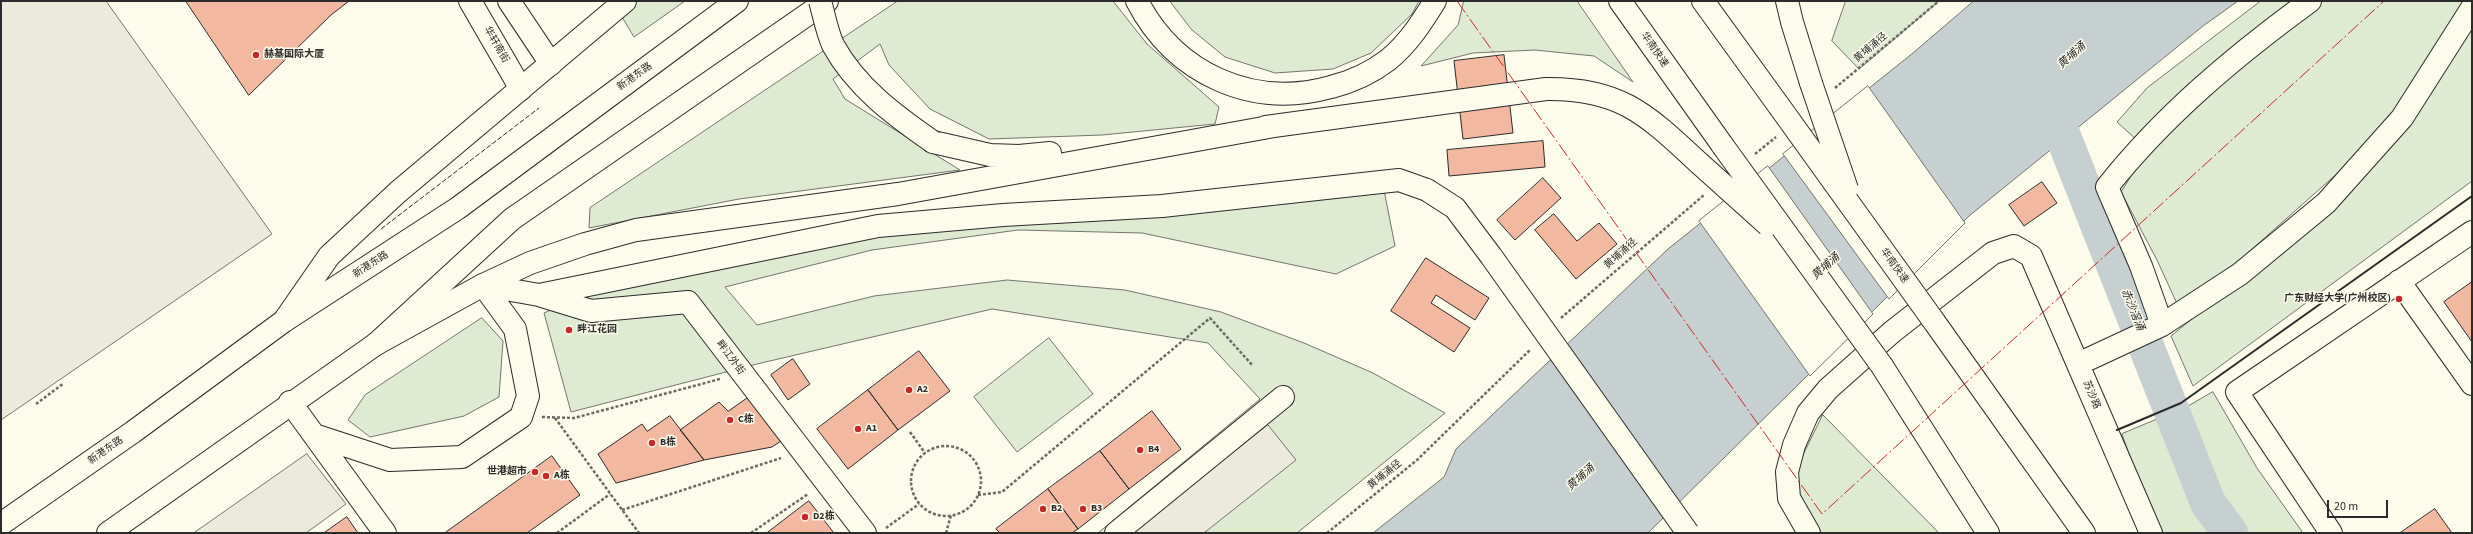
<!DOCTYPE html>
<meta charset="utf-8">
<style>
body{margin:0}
#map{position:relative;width:2473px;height:534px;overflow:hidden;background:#fdfbea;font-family:"Source Sans 3",sans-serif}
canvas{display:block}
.frame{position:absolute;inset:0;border:2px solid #2b2b2b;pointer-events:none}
.scale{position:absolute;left:2327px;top:500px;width:61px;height:18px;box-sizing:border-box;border:2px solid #2b2b2b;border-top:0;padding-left:5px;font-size:12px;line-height:14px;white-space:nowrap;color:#2b2b2b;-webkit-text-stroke:3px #fdfbea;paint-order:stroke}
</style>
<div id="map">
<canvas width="2473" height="534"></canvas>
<div class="frame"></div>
<div class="scale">20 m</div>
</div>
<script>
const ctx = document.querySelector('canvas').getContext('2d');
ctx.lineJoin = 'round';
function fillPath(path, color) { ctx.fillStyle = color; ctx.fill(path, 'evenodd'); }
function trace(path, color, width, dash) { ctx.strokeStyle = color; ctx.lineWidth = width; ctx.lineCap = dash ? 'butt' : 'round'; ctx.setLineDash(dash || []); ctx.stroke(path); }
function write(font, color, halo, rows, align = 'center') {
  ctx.font = font + ' "Source Sans 3","Noto Sans SC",sans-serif'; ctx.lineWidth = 3; ctx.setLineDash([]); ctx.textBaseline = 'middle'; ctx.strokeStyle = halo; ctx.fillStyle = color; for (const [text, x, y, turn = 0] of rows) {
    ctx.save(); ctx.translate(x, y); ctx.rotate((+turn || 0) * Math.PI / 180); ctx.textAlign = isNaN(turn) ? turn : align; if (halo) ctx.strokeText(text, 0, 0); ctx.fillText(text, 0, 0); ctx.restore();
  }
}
const green = new Path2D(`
 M621 1H685L634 37 622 17Z
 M898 1H1113L1147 44 1219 107 1215 124 1102 135 989 139 930 109 889 65 880 44 833 79 845 99 960 170 739 199 589 228 590 208Z
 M1170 1H1419L1412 14 1371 53 1333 69 1275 73 1225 57 1192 30Z
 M1464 1H1577L1633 82 1594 56 1535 50 1473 53 1421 66 1458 25Z
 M1846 1H1939L1859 69 1832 41Z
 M2261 1H2294L2242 39 2138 141 2117 122 2147 88Z
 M2317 1H2472V4L2367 147 2242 258 2178 306 2157 260 2121 192 2138 165 2161 137Z
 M2472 23V181L2193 386 2171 336 2333 204Z
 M1384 190 1395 246 1336 274 1142 233 1018 230 872 250 725 287 757 325 874 296 1007 280 1125 290 1221 312 1304 343 1373 373 1445 413 1297 533H1098L1260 399 1208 343 992 309 757 364 571 412 544 313 605 286 897 232Z
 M482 318 503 341 499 397 464 416 370 437 348 420 365 395Z
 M1049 338 1093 394 1017 452 974 397Z
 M2213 392 2257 468 2303 533H2247L2223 498 2182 410Z
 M1823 415 1939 533H1814L1791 480Z
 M2163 417 2197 499 2216 533H2161L2145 500 2122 434Z`);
fillPath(green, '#deebd1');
trace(green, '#74746e', 1);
const parking = new Path2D(`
 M1 1H106L272 234 1 420Z
 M1268 425 1296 460 1204 533H1132Z
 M307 454 346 504 306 533H194Z`);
fillPath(parking, '#eceadb');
trace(parking, '#74746e', 1);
const water = new Path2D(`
 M1974 1H2238L2203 26 1969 216 1648 533H1373L1444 477 1456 449 1668 249 1913 53Z`);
fillPath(water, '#c7d0d0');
trace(water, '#74746e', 1);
const pier = new Path2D(`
 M1868 86 1965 223 1889 299 1783 154Z
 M1768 166 1873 314 1810 376 1699 221Z`);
fillPath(pier, '#fdfbea');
trace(pier, '#74746e', 1);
trace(new Path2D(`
 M2046 93 2208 503 2230 533`), '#c7d0d0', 36);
const building = new Path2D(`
 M186 1H349L331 15 249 95Z
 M1504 55 1513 133 1463 139 1454 61Z
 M1543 141 1545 167 1449 176 1447 150Z
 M1543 178 1561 198 1515 240 1497 220Z
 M2042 182 2057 203 2024 226 2009 205Z
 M1554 214 1577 241 1599 223 1617 244 1576 279 1535 230Z
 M1426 258 1489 298 1475 320 1436 295 1431 303 1470 328 1454 352 1391 311Z
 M2472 282V342L2444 302Z
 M919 351 950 391 898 430 868 390Z
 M793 359 810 384 788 400 771 375Z
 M868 390 898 430 848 469 817 429Z
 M749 397 781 441 772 447 704 460 680 430 719 402 728 411Z
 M1152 411 1181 449 1129 489 1100 451Z
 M670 416 704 460 616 483 598 454 642 424 647 431Z
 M1100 451 1129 489 1078 529 1048 489Z
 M552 456 580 495 527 533H445Z
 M1048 489 1078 529 1072 533H1000L996 529Z
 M809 501 834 533H767Z
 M2435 509 2452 533H2400Z
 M347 517 358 533H324Z`);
fillPath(building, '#f2b8a0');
trace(building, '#2b2b2b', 1);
const minor = new Path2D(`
 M470 1 521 89
 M509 1 551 64
 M2310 1C2236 55 2164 115 2107 187L2141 266 2162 325 2240 274 2326 203 2402 118 2472 8
 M2399 281 2472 384
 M483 285 539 295 878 226 1003 215 1162 206 1399 180 1427 190
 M542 296 591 311 688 302 865 533
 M2078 364 2162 325
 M290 402 385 533
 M314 435 390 460 462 457 521 417 528 396 515 329 483 285
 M1116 533 1283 397
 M1809 533 1789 498 1787 472 1794 445 1808 413 1828 389 1892 332 1993 253 2014 246 2031 256 2151 533
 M2331 533 2237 392 2472 232`);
const major = new Path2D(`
 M1 524 133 432 284 321 458 208 737 1
 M108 533 376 344 512 219 827 1`);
const highway = new Path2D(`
 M1137 1C1175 74 1252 109 1331 87 1351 82 1371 73 1388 60 1408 44 1422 22 1435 1
 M1620 1 1723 146
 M1703 1 1779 106
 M1787 1 1792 22 1811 83
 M1266 127 1546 89C1621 88 1647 115 1699 163
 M933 142 990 155 1019 156 1050 153
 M1933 320 2084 533
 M284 321 329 256 398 192 625 1
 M376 344 483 285 530 263 585 244 636 230 898 194 1280 125
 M1882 366 1988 533`);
trace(minor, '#2b2b2b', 24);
trace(major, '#2b2b2b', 24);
trace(highway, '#2b2b2b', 24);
trace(new Path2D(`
 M1835 88 1939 1
 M1755 154 1776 137
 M1561 318 1704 195
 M36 404 64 383
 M542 417 574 418 720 379
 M555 418 639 533
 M910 432 925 453
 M911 481a35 35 0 1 1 70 0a35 35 0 1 1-70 0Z
 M978 495 1002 492 1210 318 1253 366
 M622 510 781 458
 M886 528 919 504
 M557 533 610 494
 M751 533 808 494
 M946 533 951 515
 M1327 533 1417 460 1531 349`), '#6a6964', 2.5, [3, 2]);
trace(minor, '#fdfbea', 22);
trace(major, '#fdfbea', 22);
trace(highway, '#fdfbea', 22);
const minorBridge = new Path2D(`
 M1427 190 1455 208 1491 256 1688 533`);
const highwayBridge = new Path2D(`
 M820 1C824 15 827 32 833 45 856 87 894 115 933 142
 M1811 83 1847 189
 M1779 106 1933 320
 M1723 146 1882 366
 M1699 163 1768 225`);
trace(minorBridge, '#2b2b2b', 24, []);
trace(highwayBridge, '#2b2b2b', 24, []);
trace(minorBridge, '#fdfbea', 22);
trace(highwayBridge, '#fdfbea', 22);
trace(new Path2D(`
 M381 229 539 108`), '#2b2b2b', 1, [5, 2]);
trace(new Path2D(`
 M2117 430 2181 403 2472 196`), '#2b2b2b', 2);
trace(new Path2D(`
 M1457 1 1822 514 2384 1`), '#c62828', 1, [14, 3, 2, 3]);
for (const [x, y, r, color] of [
 [256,55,4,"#c62828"],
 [2399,299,4,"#c62828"],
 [569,330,4,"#c62828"],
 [909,390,4,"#c62828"],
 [730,420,4,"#c62828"],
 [858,429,4,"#c62828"],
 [652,443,4,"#c62828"],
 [1140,450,4,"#c62828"],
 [535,472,4,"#c62828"],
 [546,476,4,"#c62828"],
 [1043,509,4,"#c62828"],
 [1083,509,4,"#c62828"],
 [805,517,4,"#c62828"]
]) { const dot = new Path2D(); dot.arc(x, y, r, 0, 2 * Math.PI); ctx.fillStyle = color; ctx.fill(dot); trace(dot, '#fdfbea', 1.5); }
write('10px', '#2b2b2b', '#fdfbea', [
 ["华轩南街",496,45,60],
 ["黄埔涌径",1871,48,-40],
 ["华南快速",1654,50,55],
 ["新港东路",635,77,-36],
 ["黄埔涌径",1621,254,-42],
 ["新港东路",371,265,-33],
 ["华南快速",1894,266,54],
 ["畔江外街",730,358,53],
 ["苏沙路",2091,395,67],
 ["新港东路",106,451,-35],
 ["黄埔涌径",1385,475,-39]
]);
write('bold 10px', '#2b2b2b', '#fdfbea', [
 ["赫基国际大厦",264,55],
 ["广东财经大学(广州校区)",2391,299,"right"],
 ["畔江花园",577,330],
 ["A2",917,390],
 ["C栋",738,420],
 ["A1",866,429],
 ["B栋",660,443],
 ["B4",1148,450],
 ["世港超市",527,472,"right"],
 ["A栋",554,476],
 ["B2",1051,509],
 ["B3",1091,509],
 ["D2栋",813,517]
], 'left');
write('italic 11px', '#2b2b2b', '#fdfbea', [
 ["黄埔涌",2072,56,-41],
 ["黄埔涌",1826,267,-41],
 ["赤沙滘涌",2132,310,68],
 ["黄埔涌",1581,478,-41]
]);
</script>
